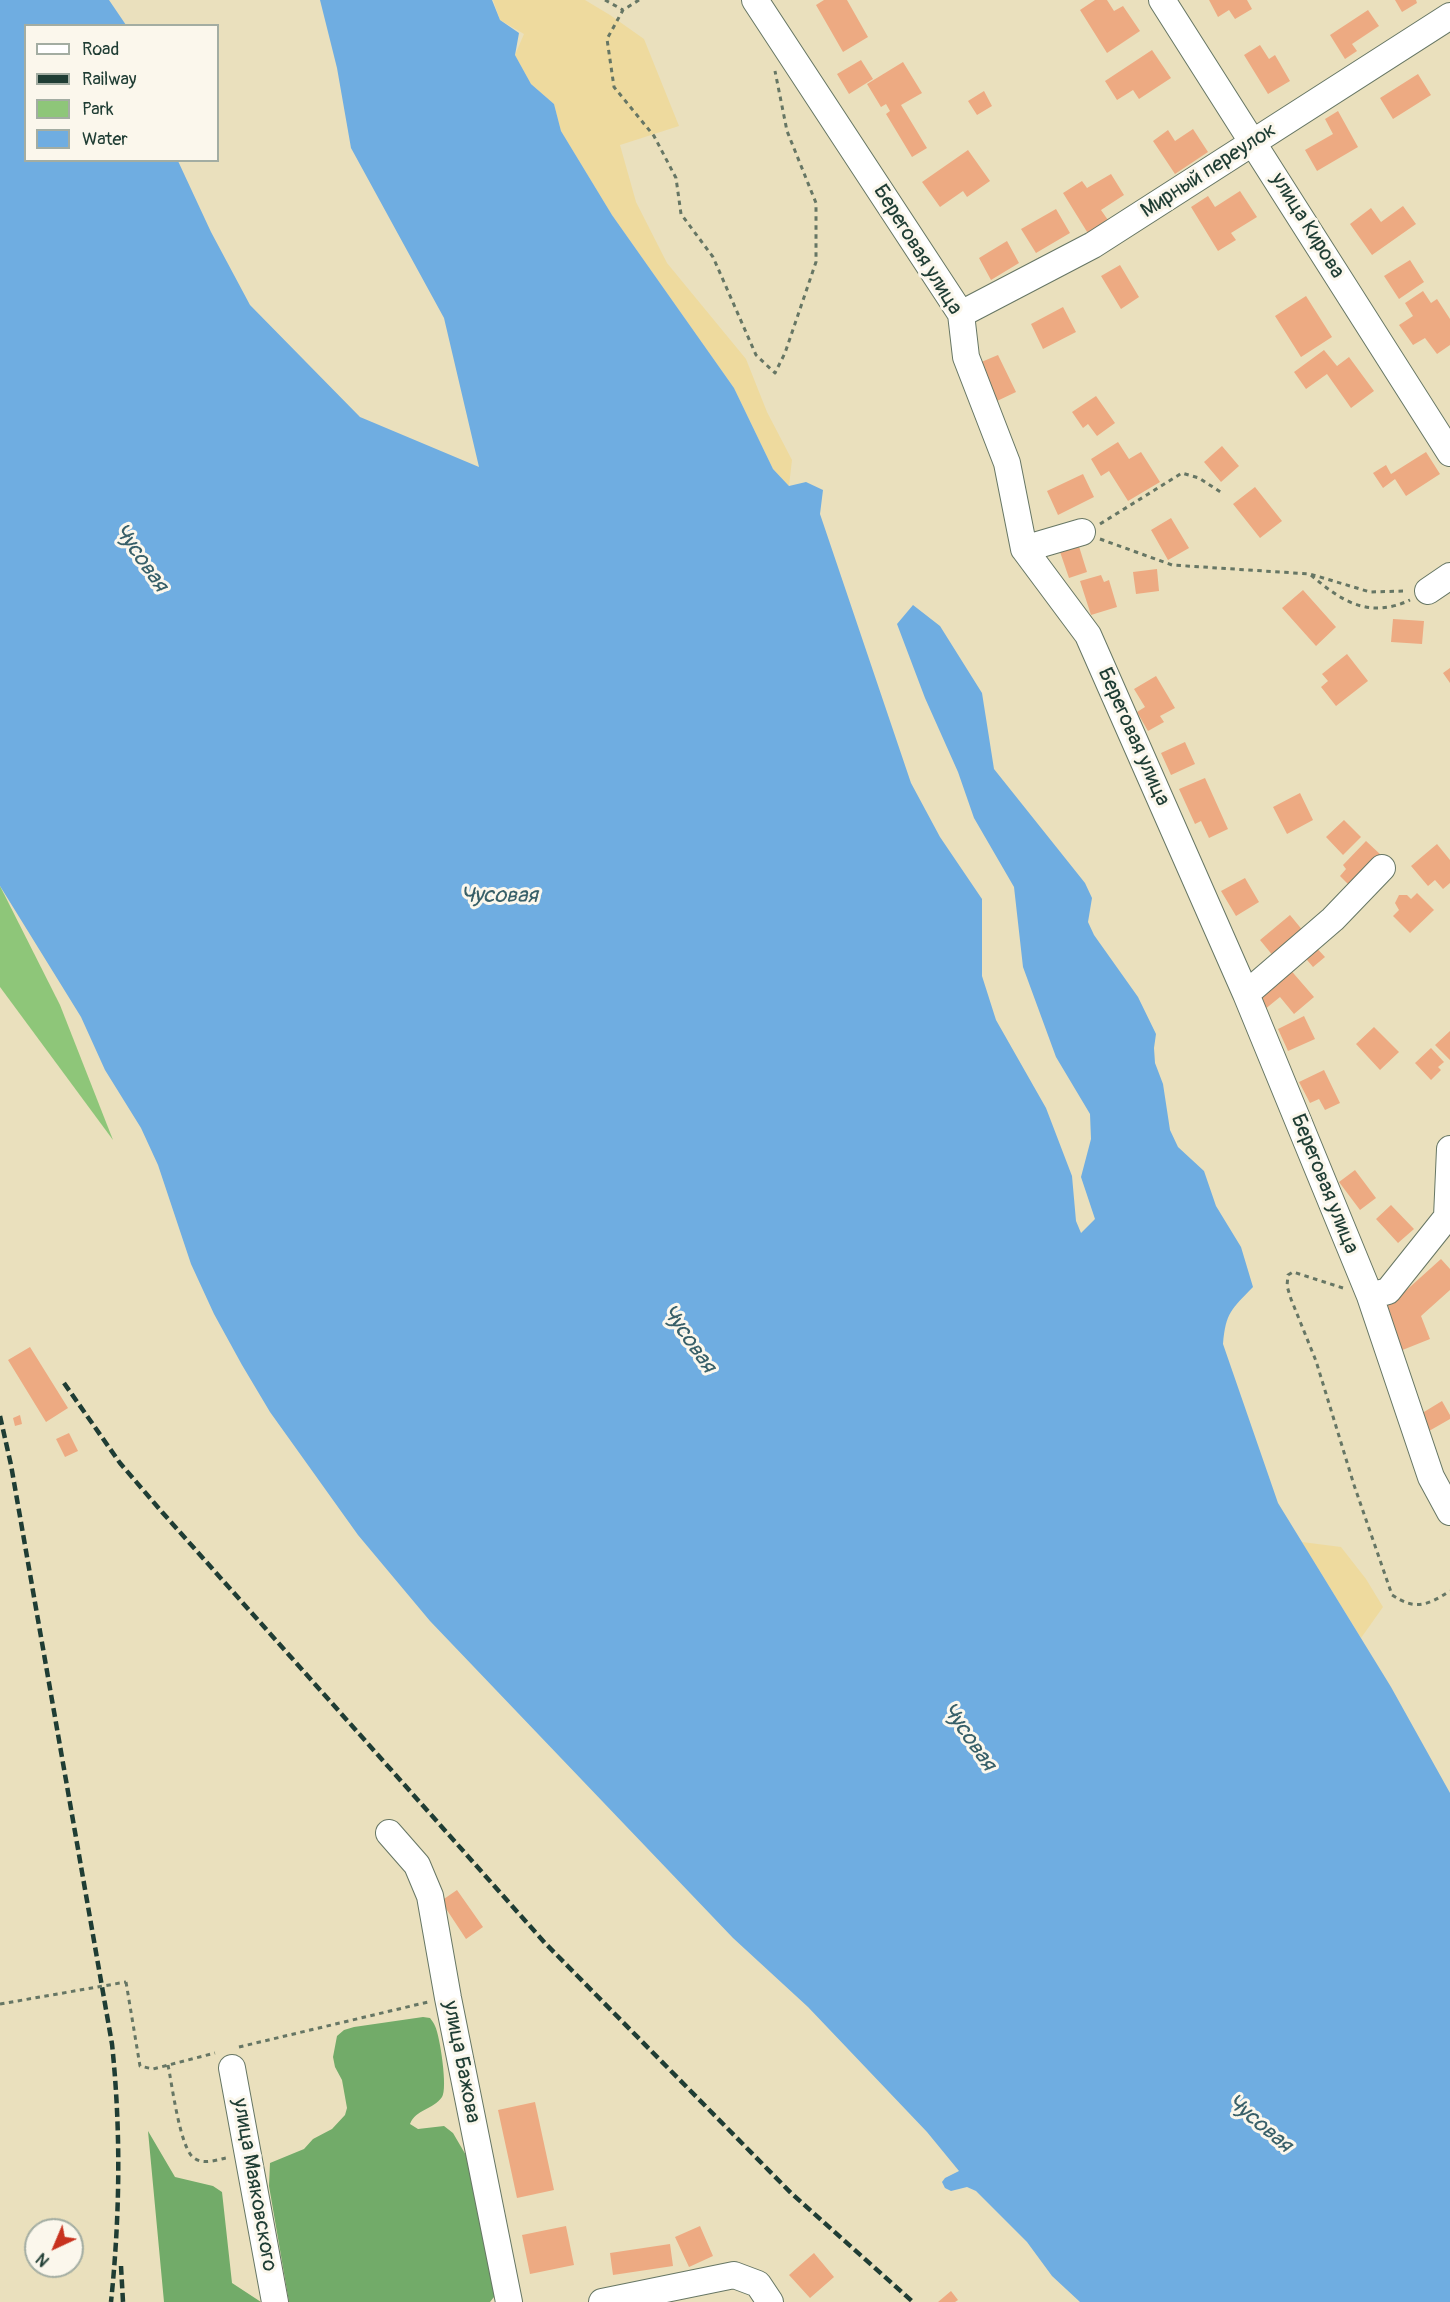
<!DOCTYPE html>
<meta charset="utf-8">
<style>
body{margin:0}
#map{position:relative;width:1450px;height:2302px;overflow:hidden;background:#eae0bd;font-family:Pangolin,sans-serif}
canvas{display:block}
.legend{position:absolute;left:24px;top:24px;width:195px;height:138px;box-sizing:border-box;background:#fbf7ec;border:2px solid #a3ada2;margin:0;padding:8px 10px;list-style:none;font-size:18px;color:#1f3d34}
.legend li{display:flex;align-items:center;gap:12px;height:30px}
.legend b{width:30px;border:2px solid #a3ada2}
.north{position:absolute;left:24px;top:2218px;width:60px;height:60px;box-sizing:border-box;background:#fbf7ec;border:2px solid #a3ada2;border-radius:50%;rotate:224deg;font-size:16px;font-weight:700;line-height:24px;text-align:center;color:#1f3d34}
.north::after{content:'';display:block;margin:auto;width:21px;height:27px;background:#c8321e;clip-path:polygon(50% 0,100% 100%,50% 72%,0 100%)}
</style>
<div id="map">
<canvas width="1450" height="2302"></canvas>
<ul class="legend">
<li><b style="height:8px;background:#fff"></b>Road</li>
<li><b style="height:8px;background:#1f3d34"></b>Railway</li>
<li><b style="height:16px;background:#8ec679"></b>Park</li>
<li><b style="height:16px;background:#6fade1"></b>Water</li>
</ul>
<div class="north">N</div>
</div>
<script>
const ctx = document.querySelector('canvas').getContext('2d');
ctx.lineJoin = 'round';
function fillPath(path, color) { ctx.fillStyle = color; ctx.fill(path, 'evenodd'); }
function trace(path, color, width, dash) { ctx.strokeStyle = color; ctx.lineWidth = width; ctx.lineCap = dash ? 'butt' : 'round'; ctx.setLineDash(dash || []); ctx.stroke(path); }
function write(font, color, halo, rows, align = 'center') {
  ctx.font = font + ' Pangolin,sans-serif'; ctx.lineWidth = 6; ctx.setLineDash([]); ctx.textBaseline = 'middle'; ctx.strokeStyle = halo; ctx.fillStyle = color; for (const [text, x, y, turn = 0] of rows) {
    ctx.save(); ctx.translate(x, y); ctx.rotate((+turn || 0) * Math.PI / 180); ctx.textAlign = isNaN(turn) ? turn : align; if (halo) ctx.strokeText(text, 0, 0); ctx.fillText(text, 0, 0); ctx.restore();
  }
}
fillPath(new Path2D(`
 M0 886 60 1005 113 1140 0 987Z`), '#8ec679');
fillPath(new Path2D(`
 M423 2017 430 2018C432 2021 434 2023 435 2026 440 2036 448 2089 442 2097 433 2110 416 2109 410 2124L418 2129 444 2126 453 2133 467 2157 495 2288 494 2297 490 2302H289L269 2186 270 2163 304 2149 313 2139 332 2129 345 2115 347 2108 342 2080 335 2067 333 2057 337 2036 344 2030 354 2027Z
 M148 2131 175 2177 213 2186 222 2192 232 2283 261 2302H164Z`), '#72ab69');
fillPath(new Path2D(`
 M493 0H585L610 15 644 39 679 126 620 145 636 202 667 263 746 359 767 412 792 460 789 486 773 469 734 388 612 215 561 131 554 104 531 84 515 55 524 34 500 20Z
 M1302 1542 1341 1547 1366 1579 1383 1607 1361 1638Z`), '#eeda9e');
fillPath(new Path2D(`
 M0 0H109L126 25 26 26V160L178 161 211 232 250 305 360 417 479 467 444 318 351 148 337 68 320 0H492L500 20 519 33 515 55 531 84 554 104 561 131 612 215 734 388 773 469 789 486 806 482 823 490 820 514 911 783 940 837 982 899V976L996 1020 1046 1108 1072 1176 1076 1221 1081 1233 1095 1219 1081 1177 1091 1139 1090 1114 1056 1057 1023 967 1014 887 974 818 958 772 925 698 897 624 913 605 940 626 982 693 994 769 1085 883 1092 898 1088 922 1094 935 1138 997 1156 1034 1154 1048 1155 1063 1163 1084 1170 1130 1178 1147 1204 1171 1216 1206 1241 1247 1253 1287C1231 1310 1226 1312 1223 1344L1278 1503 1391 1687 1450 1793V2302H1080L1052 2276 1027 2242 976 2191 967 2187 951 2191 945 2188 942 2182 945 2178 959 2171 927 2132 808 2007 733 1938 430 1621 358 1535 270 1412 242 1365 214 1314 191 1264 158 1165 141 1128 105 1070 81 1017 0 886Z`), '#6fade1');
fillPath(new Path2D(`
 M824 0H847L868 37 843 52 816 5Z
 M1095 0H1107L1114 11 1123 6 1140 31 1107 53 1080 10Z
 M1209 0H1247L1252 9 1235 19 1229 10 1218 17Z
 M1395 0H1416L1417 3 1402 12Z
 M1368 10 1379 26 1352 44 1357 51 1345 59 1330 35Z
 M1260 45 1269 59 1275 55 1290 81 1268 94 1244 55Z
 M1152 50 1171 78 1139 99 1133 90 1117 100 1105 81Z
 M861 60 873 79 849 94 837 74Z
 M903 62 922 93 901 105 927 148 912 157 886 114 890 111 886 104 881 107 867 84Z
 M1418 74 1431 95 1393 119 1380 98Z
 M984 91 992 106 977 115 968 101Z
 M1338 111 1358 147 1317 171 1305 150 1333 134 1325 119Z
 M1193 129 1208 152 1175 174 1153 141 1168 130 1175 141Z
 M968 150 990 181 967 197 963 191 940 207 922 182Z
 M1111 174 1124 195 1101 210 1110 223 1089 235 1063 193 1082 181 1087 188Z
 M1240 191 1257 217 1231 233 1236 240 1218 251 1191 207 1208 196 1215 207Z
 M1403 206 1416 224 1372 255 1350 224 1371 208 1381 222Z
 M1056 209 1070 233 1036 253 1021 229Z
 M1007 241 1019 263 991 280 979 258Z
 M1410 260 1424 282 1399 299 1384 276Z
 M1120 265 1139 297 1121 309 1101 276Z
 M1423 291 1431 303 1437 299 1450 319V345L1437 354 1425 338 1413 345 1399 325 1413 316 1405 303Z
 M1306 296 1332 337 1301 357 1275 316Z
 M1063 307 1076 332 1043 349 1031 324Z
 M1324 350 1337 366 1349 357 1374 391 1351 408 1327 374 1306 389 1294 372Z
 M998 355 1016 392 997 401 979 363Z
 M1096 396 1115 423 1097 436 1088 424 1083 428 1072 412Z
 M1118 442 1129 459 1141 452 1160 482 1128 501 1109 471 1101 476 1091 459Z
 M1222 446 1239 466 1221 482 1204 462Z
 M1426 452 1440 474 1406 496 1395 479 1383 488 1373 473 1386 465 1391 474Z
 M1083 474 1094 497 1058 515 1047 491Z
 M1255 487 1282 521 1260 538 1233 504Z
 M1171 518 1189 548 1168 560 1151 530Z
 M1077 540 1087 572 1069 578 1058 546Z
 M1157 569 1159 591 1136 594 1133 572Z
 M1101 575 1104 582 1109 580 1117 607 1091 615 1080 581Z
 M1303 590 1336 627 1316 646 1282 608Z
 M1393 619 1424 621 1422 644 1391 642Z
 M1347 654 1368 681 1336 706 1321 687 1328 681 1322 674Z
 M1450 668V683L1443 673Z
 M1156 676 1175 708 1160 716 1164 722 1148 731 1137 712 1145 707 1134 689Z
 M1185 742 1195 764 1171 775 1161 753Z
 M1205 778 1228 829 1209 838 1201 821 1195 824 1179 789Z
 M1300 793 1313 820 1287 834 1273 807Z
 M1344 820 1361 837 1343 855 1326 837Z
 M1366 841 1381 855 1351 887 1340 876 1346 869 1343 865Z
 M1437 844 1450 860V883L1443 889 1435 880 1428 886 1411 866Z
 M1245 878 1259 902 1236 916 1221 891Z
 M1417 893 1434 910 1410 933 1393 916 1399 910 1395 903 1399 895H1407L1411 899Z
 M1290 915 1304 932 1274 957 1260 940Z
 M1313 944 1325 957 1313 967 1302 954Z
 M1288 967 1314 997 1294 1014 1280 997 1264 1010 1253 996Z
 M1304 1016 1315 1039 1288 1051 1278 1029Z
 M1374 1027 1399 1052 1380 1070 1356 1044Z
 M1450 1031V1060L1435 1045Z
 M1431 1048 1444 1062 1438 1067 1441 1070 1431 1080 1415 1063Z
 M1324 1070 1340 1103 1325 1110 1319 1099 1310 1103 1299 1082Z
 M1355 1170 1376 1198 1360 1210 1339 1182Z
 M1391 1205 1414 1229 1398 1243 1376 1219Z
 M1441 1259 1450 1269V1290L1421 1316 1430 1339 1400 1351 1381 1304 1401 1295Z
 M30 1347 68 1408 46 1422 8 1360Z
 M1442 1401 1450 1415V1419L1429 1431 1419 1415Z
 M20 1415 22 1424 15 1426 13 1418Z
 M69 1433 78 1451 65 1457 56 1439Z
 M457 1890 483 1927 466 1939 441 1901Z
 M535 2102 554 2190 517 2198 498 2110Z
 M566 2226 574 2265 530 2274 522 2235Z
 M700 2226 713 2256 689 2267 675 2237Z
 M670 2244 673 2266 613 2275 610 2253Z
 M814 2253 834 2277 810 2298 789 2275Z
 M951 2291 958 2300 955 2302H938Z`), '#edaa82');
const minor = new Path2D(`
 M755 0 961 314 966 357 1007 463 1024 549 1088 635 1246 994 1370 1296 1431 1477 1450 1512
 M1162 0 1450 453
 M961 314 1093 245 1450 16
 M1024 549 1082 532
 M1428 591 1450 576
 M1246 994 1333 919 1382 868
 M1370 1296 1388 1291 1447 1217 1450 1149
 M389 1833 417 1865 430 1896 448 1998 509 2302
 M232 2068 275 2302
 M602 2302 734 2275 758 2284 770 2302`);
trace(minor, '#667664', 28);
trace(new Path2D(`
 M605 0 623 10
 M639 0 623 10 607 39 614 87 654 136 676 178 681 214 713 257 756 355 775 373 785 353 816 262V203L787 131 775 71
 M1100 524 1182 473 1199 478 1222 493
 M1100 539 1172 565 1310 574 1370 592 1407 591
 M1311 575C1342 602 1370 619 1410 600
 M1343 1288 1293 1272 1288 1275 1287 1286 1291 1299 1316 1361 1354 1485 1392 1595C1416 1611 1428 1605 1450 1591
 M126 1982 140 2066 153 2069 215 2053
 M239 2047 428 2002
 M168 2065C172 2084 180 2149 194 2158 204 2165 216 2160 226 2158`), '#667664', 3, [4.5, 4.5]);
trace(minor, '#fff', 26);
trace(new Path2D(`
 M64 1383 120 1463 162 1512 545 1943 791 2193 913 2302
 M0 1416 11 1465 112 2044C121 2130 120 2215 111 2302
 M121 2266 123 2302`), '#1f3d34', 4.5, [9, 4.5]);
trace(new Path2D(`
 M0 2004 126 1982`), '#667664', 3, [4.5, 4.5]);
write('21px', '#1f3d34', '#fbf7ec', [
 ["Мирный переулок",1209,171,-33],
 ["улица Кирова",1307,226,58],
 ["Береговая улица",917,250,58],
 ["Береговая улица",1133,737,66],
 ["Береговая улица",1324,1184,68],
 ["улица Бажова",461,2062,79],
 ["улица Маяковского",254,2185,80]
]);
write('italic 22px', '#375f68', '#fbf7ec', [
 ["Чусовая",140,558,55],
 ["Чусовая",499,896],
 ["Чусовая",688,1339,55],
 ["Чусовая",968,1737,55],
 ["Чусовая",1259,2124,40]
]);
</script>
